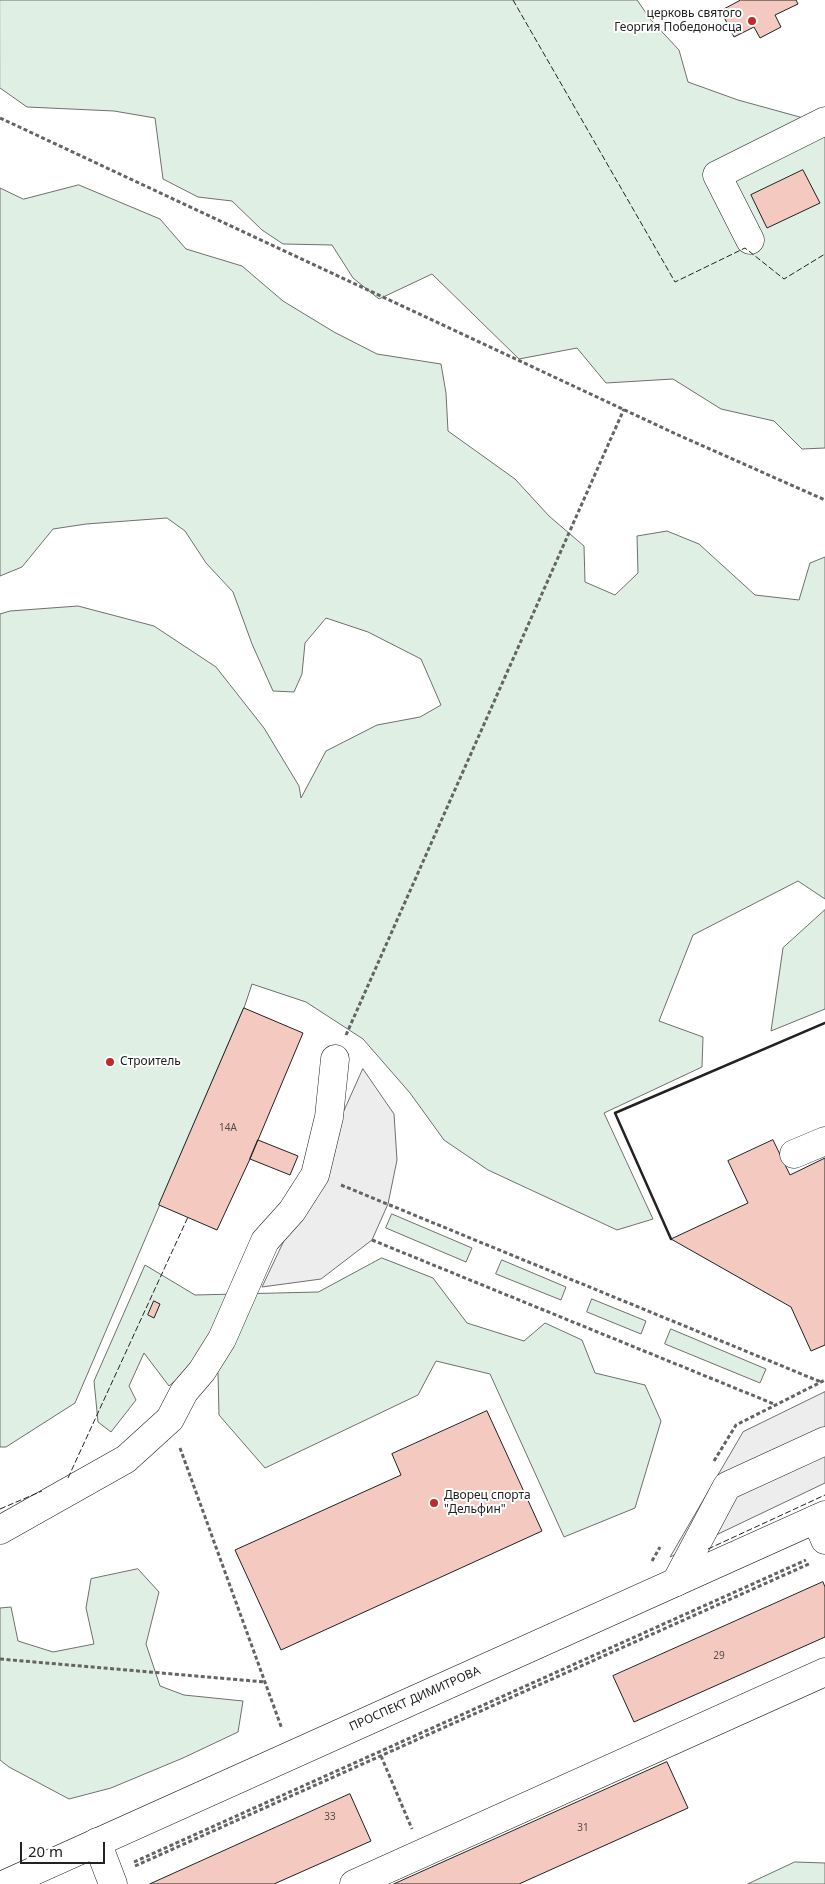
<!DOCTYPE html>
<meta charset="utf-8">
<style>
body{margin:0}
#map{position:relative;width:825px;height:1884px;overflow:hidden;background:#fff;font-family:"Noto Sans",sans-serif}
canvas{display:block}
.scale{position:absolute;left:20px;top:1842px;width:85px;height:22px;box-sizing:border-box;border:2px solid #222;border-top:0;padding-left:6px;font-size:15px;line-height:18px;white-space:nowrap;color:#222;-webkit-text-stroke:4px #fff;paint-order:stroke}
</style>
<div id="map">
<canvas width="825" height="1884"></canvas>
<div class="scale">20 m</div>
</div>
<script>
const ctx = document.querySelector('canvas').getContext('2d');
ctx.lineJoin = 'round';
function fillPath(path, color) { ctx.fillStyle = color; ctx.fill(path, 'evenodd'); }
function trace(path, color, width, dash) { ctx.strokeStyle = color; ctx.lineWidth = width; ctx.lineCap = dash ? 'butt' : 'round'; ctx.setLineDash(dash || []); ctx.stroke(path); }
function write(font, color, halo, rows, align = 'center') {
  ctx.font = font + ' "Noto Sans",sans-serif'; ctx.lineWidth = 4; ctx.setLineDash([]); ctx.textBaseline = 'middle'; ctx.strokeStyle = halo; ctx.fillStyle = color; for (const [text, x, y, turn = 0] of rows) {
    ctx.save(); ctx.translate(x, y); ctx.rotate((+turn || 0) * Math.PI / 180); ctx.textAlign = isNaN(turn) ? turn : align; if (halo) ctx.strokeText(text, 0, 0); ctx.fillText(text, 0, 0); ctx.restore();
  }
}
const green = new Path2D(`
 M0 0H637L651 20 679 50 688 82 738 100 825 124V448L802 449 774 421 721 409 673 379 606 383 577 348 519 359 432 274 379 299 353 278 332 245 283 244 262 230 232 201 198 197 163 179 155 118 114 111 27 107 0 88Z
 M79 185 160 219 186 249 242 266 283 301 334 332 377 354 441 364 446 393 448 431 515 479 549 516 584 546 585 582 615 595 638 573 637 536 667 531 699 544 755 595 799 600 810 563 825 557V899L798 881 693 935 659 1021 703 1037 702 1067 604 1113 653 1219 617 1230 488 1170 444 1140 410 1093 363 1039 306 1002 252 984 244 1008 75 1403 6 1447H0V614L10 611 78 606 154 626 216 667 264 728 299 786 301 798 326 751 377 725 420 717 441 705 421 659 368 632 326 618 305 643 302 674 294 692 273 691 252 644 233 592 206 563 185 531 167 518 86 524 53 529 22 567 0 576V188L23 199Z
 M825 910V1009L771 1031 783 948Z
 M392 1214 472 1248 466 1262 386 1228Z
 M382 1258 433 1278 467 1323 524 1341 545 1323 582 1340 595 1373 645 1385 661 1421 635 1508 564 1537 490 1374 436 1361 418 1395 265 1468 219 1415 218 1373 195 1364 169 1386 144 1353 129 1386 136 1400 111 1432 98 1422 94 1381 145 1265 195 1295 318 1292Z
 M502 1260 566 1287 561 1300 496 1274Z
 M592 1299 646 1321 641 1334 587 1312Z
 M671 1329 766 1369 760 1383 665 1344Z
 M138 1569 159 1592 146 1644 160 1686 184 1695 243 1701 238 1732 183 1758 111 1788 69 1799 9 1767 0 1760V1608L11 1607 18 1641 53 1652 94 1644 86 1608 91 1579Z
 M795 1862 825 1863V1884H748Z`);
fillPath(green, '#e0efe3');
trace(green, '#6f6f6f', 1);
const parking = new Path2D(`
 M363 1069 394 1114 397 1160 388 1204 372 1240 321 1279 262 1287 315 1175Z
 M825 1392V1483L670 1557 743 1432Z`);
fillPath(parking, '#ededed');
trace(parking, '#6f6f6f', 1);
const building = new Path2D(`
 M741 0H796L798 4 775 15 781 27 760 38 754 27 734 37 721 11Z
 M803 170 820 203 767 228 751 195Z
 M244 1008 303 1033 250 1159 217 1230 159 1205Z
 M258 1140 298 1156 290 1175 250 1159Z
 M773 1140 790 1175 825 1158V1345L811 1351 791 1307 671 1239 748 1203 728 1161Z
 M154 1301 160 1304 154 1318 148 1315Z
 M487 1411 542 1531 281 1650 235 1550 401 1475 392 1454Z
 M823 1582 825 1587V1637L634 1722 613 1676Z
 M667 1762 688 1808 519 1884H394Z
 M350 1794 371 1841 274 1884H150Z`);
fillPath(building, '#f3c9c0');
trace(building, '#222', 1);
const minor = new Path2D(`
 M750 240 717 175 825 121
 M794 1154 825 1141
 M816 1519 825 1540
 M0 1530 126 1459 170 1419 184 1392 202 1371 222 1339 265 1241 292 1211 315 1175 329 1117 335 1059
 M676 1582 727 1486 825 1441
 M97 1842 113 1884
 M354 1884 825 1672`);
const major = new Path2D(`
 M5 1884 825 1515`);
trace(minor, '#222', 29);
trace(major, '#222', 29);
trace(new Path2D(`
 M0 118 676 434 825 500
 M346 1035 624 409
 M341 1185 821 1382
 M372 1240 774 1404
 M180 1448 282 1729
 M714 1461 736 1425 825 1380
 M652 1561 660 1547
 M0 1659 265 1682
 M381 1756 412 1829
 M134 1862 806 1560
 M135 1866 811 1563`), '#646464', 3, [4, 2.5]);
trace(minor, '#fff', 28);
trace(major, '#fff', 28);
trace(new Path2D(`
 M513 0 675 282 745 248 784 279 825 254
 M68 1478 188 1217
 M0 1509 42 1491
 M708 1549 825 1495`), '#222', 1, [6, 2.5]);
trace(new Path2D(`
 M671 1239 615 1113 825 1023`), '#222', 2.5);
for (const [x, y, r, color] of [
 [752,21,5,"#c62828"],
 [110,1062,5,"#c62828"],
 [434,1503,5,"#c62828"]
]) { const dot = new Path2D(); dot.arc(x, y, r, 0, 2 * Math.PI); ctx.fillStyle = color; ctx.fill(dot); trace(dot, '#fff', 2); }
write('10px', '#564c4a', null, [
 ["14А",228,1128],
 ["29",719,1656],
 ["33",330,1817],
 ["31",583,1828]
]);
write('12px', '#222', '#fff', [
 ["церковь святого",742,14,"right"],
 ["Георгия Победоносца",742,28,"right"],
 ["Строитель",120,1062],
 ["Дворец спорта",444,1496],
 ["\"Дельфин\"",444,1510]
], 'left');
write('12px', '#222', '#fff', [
 ["ПРОСПЕКТ ДИМИТРОВА",415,1699,-24]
]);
</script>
